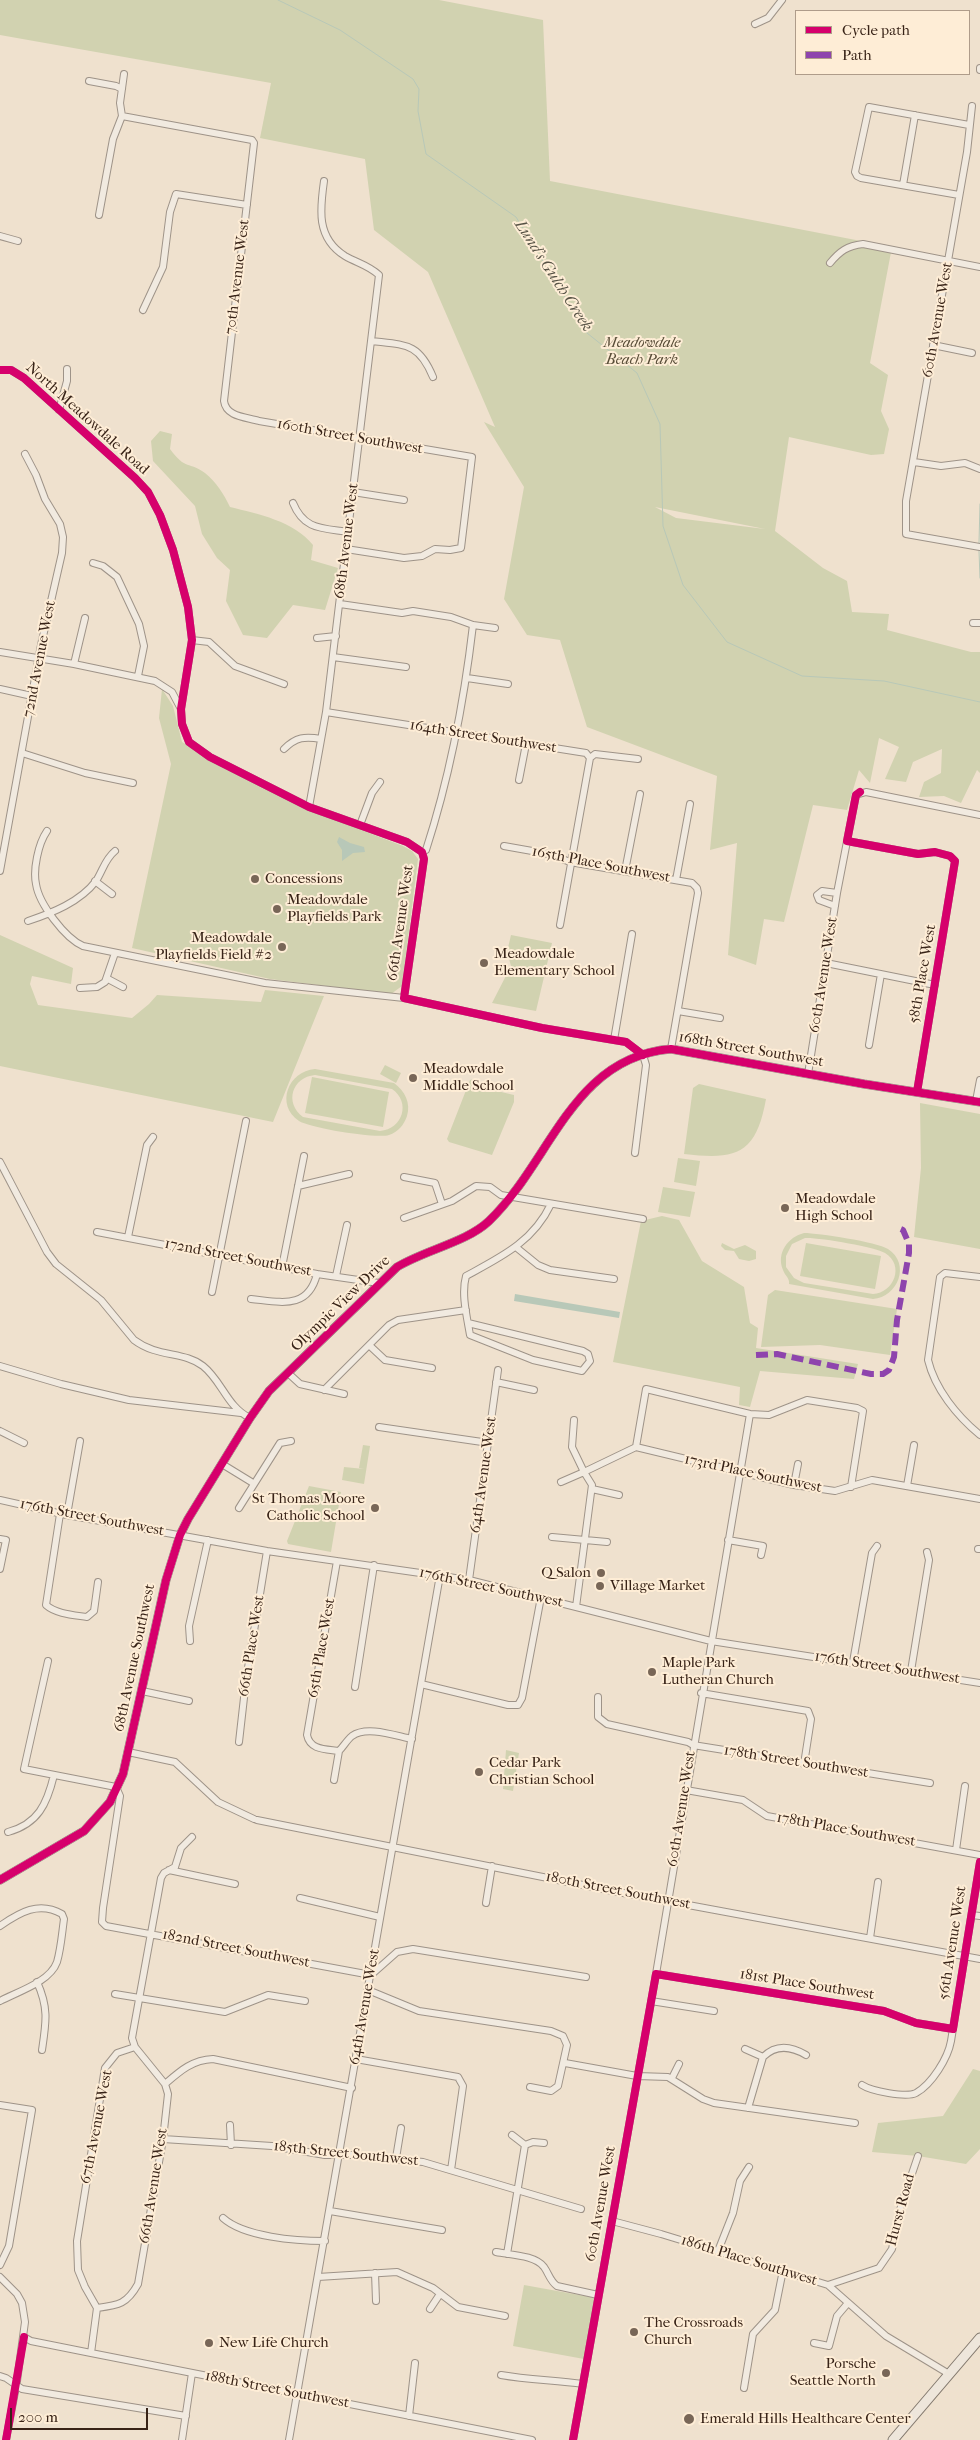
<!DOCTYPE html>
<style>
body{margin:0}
#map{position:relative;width:980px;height:2440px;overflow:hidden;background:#efe1ce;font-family:"IM FELL French Canon",serif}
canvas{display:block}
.legend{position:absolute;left:795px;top:10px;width:175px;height:65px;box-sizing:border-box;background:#feedd6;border:1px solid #af9c8a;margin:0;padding:6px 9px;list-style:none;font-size:15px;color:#382317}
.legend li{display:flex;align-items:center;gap:10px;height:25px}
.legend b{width:25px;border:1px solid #af9c8a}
.scale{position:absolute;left:10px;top:2408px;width:138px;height:22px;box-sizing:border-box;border:2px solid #382317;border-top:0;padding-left:6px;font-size:15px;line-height:18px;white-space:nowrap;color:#382317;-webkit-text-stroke:4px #feedd6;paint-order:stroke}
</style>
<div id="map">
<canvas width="980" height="2440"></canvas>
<ul class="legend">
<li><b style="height:6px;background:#d6006c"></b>Cycle path</li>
<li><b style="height:6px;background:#8e44ad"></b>Path</li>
</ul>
<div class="scale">200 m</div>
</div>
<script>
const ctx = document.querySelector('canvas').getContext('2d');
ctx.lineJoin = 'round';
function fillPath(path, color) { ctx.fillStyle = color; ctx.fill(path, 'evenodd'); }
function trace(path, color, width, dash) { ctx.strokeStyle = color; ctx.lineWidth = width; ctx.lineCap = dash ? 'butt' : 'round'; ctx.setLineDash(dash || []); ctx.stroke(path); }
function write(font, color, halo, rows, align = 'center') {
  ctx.font = font + ' "IM FELL French Canon",serif'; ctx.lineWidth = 4; ctx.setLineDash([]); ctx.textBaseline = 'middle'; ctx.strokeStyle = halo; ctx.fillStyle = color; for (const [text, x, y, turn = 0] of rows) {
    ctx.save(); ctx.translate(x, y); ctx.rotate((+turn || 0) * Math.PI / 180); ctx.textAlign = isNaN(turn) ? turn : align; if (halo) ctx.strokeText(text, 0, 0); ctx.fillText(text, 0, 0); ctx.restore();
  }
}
fillPath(new Path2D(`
 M0 0H439L543 20 550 181 892 247 870 363 888 375 881 411 889 429 884 454 871 455 789 437 775 531 823 568 847 581 852 612 889 614 887 630 971 652H980V773L977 770 961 803 944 796 919 797 924 782 941 773 942 749 913 762 906 782 885 779 899 747 879 738 870 783 859 770 847 810 813 805 784 922 764 919 756 965 728 955 737 843 710 850 717 776 587 727 560 640 527 635 504 599 524 487 484 422 495 427 428 272 374 230 365 159 260 138 271 83 0 35ZM655 507 765 529 676 518Z
 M160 431 172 434 170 449C186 471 189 461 205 473 216 482 224 494 230 507 258 514 294 521 313 545L311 560 338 568 325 610 293 605 267 638 243 635 226 601 230 570 217 558 202 534 195 506 153 461 151 441Z
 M162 689 173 706 182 742 218 763 309 810 403 846 412 851 418 859 402 986 391 994 270 979 132 948 171 764 159 718Z
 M0 935 73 968 71 984 32 976 30 984 38 1005 132 1018 149 1004 157 995 261 1002 265 990 324 996 273 1122 0 1066Z
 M511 935 552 943 536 1011 492 1003 511 966 507 952Z
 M385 1065 401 1073 396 1083 380 1074Z
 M315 1069 394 1083C405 1091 411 1103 407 1116 404 1125 398 1132 389 1135 376 1139 310 1128 299 1121 275 1105 288 1071 315 1069ZM315 1075 392 1089C411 1102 403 1129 380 1131L303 1117C284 1103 292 1077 315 1075Z
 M312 1077 389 1092 383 1127 305 1113Z
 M474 1079 497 1091 514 1095V1102L492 1155 449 1142 447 1139 470 1080Z
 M699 1084 766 1099C756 1155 736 1160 684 1154L693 1088Z
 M920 1103 980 1114V1249L914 1237 921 1168Z
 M678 1158 700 1161 696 1186 674 1182Z
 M663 1187 695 1192 690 1217 658 1212Z
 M662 1216 679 1220 702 1261 744 1287 750 1323 758 1328 756 1348 858 1364 854 1379 760 1371 750 1407 739 1405 740 1387 613 1362 641 1221Z
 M804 1233C818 1233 877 1242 888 1249 911 1264 898 1297 873 1299L789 1284C790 1278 785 1276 783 1270 776 1253 788 1237 804 1233ZM805 1238C817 1237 876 1247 885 1253 905 1265 894 1293 873 1294L804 1283 794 1278 786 1267V1256L792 1244Z
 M722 1243 734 1249 745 1245 756 1251V1259L749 1261 739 1259 734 1251 725 1250 721 1246Z
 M806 1243 881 1256 875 1289 800 1276Z
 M775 1290 897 1309 890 1355 820 1345 761 1347 768 1295Z
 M363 1445 370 1446 364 1484 342 1480 344 1467 364 1469 359 1468Z
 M309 1486 341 1492 331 1552 288 1544 287 1541Z
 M506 1750 519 1753 513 1791 503 1789Z
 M973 2069 980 2071V2149L966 2164 918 2156 872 2152 878 2123 943 2116Z
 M524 2285 596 2298 584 2359 513 2346Z`), '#d1d2b0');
fillPath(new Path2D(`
 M339 837 350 843 364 847 365 852 353 853 342 861V850L337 842Z
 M515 1294 620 1312 619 1318 514 1301Z`), '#b8c8b8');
trace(new Path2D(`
 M278 0 340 30 413 79 419 89 418 111 426 154 516 217 587 333 637 373 660 424 663 526 683 585 727 642 802 676 884 681 980 702
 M979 543 980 504
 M979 551 980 578`), '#b8c8b8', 1);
const minor = new Path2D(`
 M755 24 768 18 782 0
 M980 70V68
 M89 81 116 86 122 89
 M972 106 967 152 906 501V534L980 547
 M122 116 252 140 254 143 224 401C226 417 246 417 259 421L472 457 461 548 450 550 435 549 422 556 404 558 346 549
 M903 185 915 115
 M959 195 861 178 857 176 855 172 869 107 969 125
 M99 215 113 139 122 116 120 103 124 74
 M0 236 18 241
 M830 263C840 251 847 246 863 244L980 267
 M143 310 163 267 170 212 176 194 247 205
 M372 341C406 345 419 343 433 377
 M933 345 972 353
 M0 370H11L24 378 135 478 148 492 160 515 173 550 188 607 192 640 181 709 182 724 189 742 210 757 309 807 407 842 422 852
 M59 410 67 381V369
 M914 462 941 466 965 463 980 469
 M353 492 404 500
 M293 503C304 530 322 528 348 532
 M93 563 103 566 117 577 139 624 144 646 138 676
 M340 604 402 613 413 611 451 617 473 625 495 628
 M973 623H980
 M317 638 336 636
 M192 640 209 642 235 666 284 684
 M0 652 74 664 155 681 172 692 181 709
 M333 657 406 667
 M74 664 85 618
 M467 678 508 684
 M0 689 32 696
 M326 712 586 753 590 758 595 754 638 759
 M284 749C296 737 305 736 321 739
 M22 753 85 773 133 783
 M519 780 526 744
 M309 807 326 712 379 275C368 265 357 263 345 256 316 238 320 209 324 181
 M360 825 372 793 380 782
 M47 831C38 844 33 870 36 884 39 904 65 938 83 946L265 983 404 998 542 1028 626 1042 643 1055 646 1065 635 1153
 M847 841 918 854 935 852 950 856 955 861 917 1092
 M504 846 549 854 570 862 692 883 697 888 698 893 671 1049
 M422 852 426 850C450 776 464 702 473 625
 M0 871 41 645 62 553 63 537 60 524 45 499 36 475 25 454
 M625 871 640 794
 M676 880 690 804
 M95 881 112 894
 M835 906 819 900 817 895 822 891 837 893
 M28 921C52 913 80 902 96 881 103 870 105 859 115 851
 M560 925 590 758
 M826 963 935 985
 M108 979 123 987
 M80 988 97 987 105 982 115 953
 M404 998 424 859 422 852
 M678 1011 720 1018
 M614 1040 632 934
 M869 1045 881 974
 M808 1074 837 893 856 795 866 792 980 815
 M976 1101 980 1080
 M0 1162 47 1252 56 1264 101 1300 134 1340C158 1358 184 1351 203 1366 222 1381 227 1407 250 1418
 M404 1177 435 1183 442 1204
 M298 1186 349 1174
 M404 1218 452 1201 476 1186 490 1187 501 1195 643 1219
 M97 1232 317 1274 379 1283
 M128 1237 147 1145 153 1137
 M517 1248 538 1265 550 1270 614 1279
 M282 1267 304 1156
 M336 1276 347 1225
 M980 1277 945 1273 940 1277 928 1360C935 1389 957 1416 980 1435
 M212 1292 246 1121
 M251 1299C281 1302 308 1310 317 1274
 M468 1323 583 1351 588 1354 590 1361 582 1371 533 1360 470 1335C467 1317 461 1294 466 1276 501 1257 533 1242 551 1204
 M369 1345 385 1360 432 1368
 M0 1366 61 1384 129 1400 241 1413
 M288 1373 300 1384 344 1394
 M496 1382 534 1390
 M324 1390 389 1325 398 1320 466 1310
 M574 1420 572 1447 584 1472 636 1447 794 1485 835 1491 872 1480 980 1499
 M379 1427 489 1443
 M0 1431 24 1443
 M636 1447 646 1389 750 1414 769 1415 807 1400 857 1408 863 1411 851 1487
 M222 1464 253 1483
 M561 1482 584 1472 592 1485 576 1607
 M794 1485 798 1464
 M907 1486 914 1445
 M592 1489 619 1495
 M0 1500 67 1515 267 1551 469 1580 711 1641 980 1683
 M239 1508 280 1443 291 1441
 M60 1514 46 1605C56 1614 74 1615 87 1617L94 1611 98 1582
 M67 1515 80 1441
 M552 1537 607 1542
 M0 1539 6 1540 0 1569
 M728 1540 763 1546 761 1555
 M978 1549H980
 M337 1561 307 1735C310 1750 325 1749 339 1751 343 1747 347 1740 352 1736 367 1725 396 1736 412 1739
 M469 1580 498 1370
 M190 1641 189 1626 208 1540
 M48 1661 24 1769 116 1787 120 1796 103 1908 102 1922 106 1926 371 1975 397 1952 413 1949 586 1977
 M853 1662 872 1553 877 1546
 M911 1671 929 1560 927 1552
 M421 1684 508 1705H518L522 1698 541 1597
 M355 1687 374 1565
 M142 1691 189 1701
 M701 1693 808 1711 811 1719 804 1764
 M598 1697V1717L607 1724 688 1742 693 1745 930 1783
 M239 1742 246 1680 267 1551
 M128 1752 175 1762 218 1802 254 1819
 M334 1780 339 1751
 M686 1790 743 1800 767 1816 980 1855
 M257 1820 618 1892 980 1959
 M8 1832C38 1824 47 1804 54 1775
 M956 1850 965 1786
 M169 1870 235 1884
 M300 1898 380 1917
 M486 1903 492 1866
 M972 1915 980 1916
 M0 1926C20 1912 39 1901 62 1914L64 1919C62 1933 61 1948 57 1962 50 1982 17 1992 0 2001
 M870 1938 878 1882
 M656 1974 884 2011 916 2023 953 2029
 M37 1982C49 2008 46 2023 42 2050
 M368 1990 419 2011 551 2031 563 2036 567 2045 558 2086 551 2091 530 2087
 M115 1994 225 2012 268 1995 305 2001
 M651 2001 714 2011
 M745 2049 763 2057C776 2044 791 2046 806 2055
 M356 2059 458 2077 463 2086 451 2170
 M565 2063 637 2076 668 2077 703 2099 714 2103 855 2123
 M672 2078 679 2064
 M165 2084C180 2071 192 2060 213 2059L352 2088
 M862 2085C871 2091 906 2098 916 2093 932 2084 948 2058 951 2041L980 1862
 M0 2105 32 2110 9 2246 0 2265
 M748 2108 763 2057
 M230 2125 231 2145
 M512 2135 525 2145 533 2142 544 2143
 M163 2139 272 2146 325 2155H353L423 2162 581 2209
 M396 2158 401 2128
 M330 2211 442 2230
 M223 2218C244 2237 296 2241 325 2241
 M612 2221 661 2234 828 2285 886 2336 949 2374
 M718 2251 733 2213 740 2181 749 2167
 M496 2252C510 2255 535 2255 544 2267 549 2274 550 2281 557 2286L598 2295
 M507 2254 525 2145
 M375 2273 376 2301
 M0 2277 17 2294 22 2303 25 2322 17 2381 6 2440
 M318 2277 397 2272 433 2288 458 2307 505 2316
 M828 2285 879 2268 892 2249 901 2206 918 2156
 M97 2308C119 2305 127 2304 138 2284L163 2139 168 2094 165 2084 135 2047
 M430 2309 440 2294
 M24 2337 31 2341 91 2353 532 2440
 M814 2343 829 2346 837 2316 848 2303
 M91 2353 97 2308 85 2287 78 2270 77 2241 105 2068 117 2053 135 2047 132 2038 161 1878 164 1873 175 1867 181 1848 192 1837
 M501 2375C529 2380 556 2380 583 2384
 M0 2376 6 2378 22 2389 186 2416
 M744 2388 753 2334 775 2310 783 2270
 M409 2416 415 2363
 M182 2440 192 2373
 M289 2440 440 1575
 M573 2440 656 1974 750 1414`);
const major = new Path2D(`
 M0 1880 84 1831 110 1802 123 1774 166 1580 180 1535 188 1519 250 1418 269 1391 397 1267C425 1250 467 1242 489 1221 551 1162 572 1057 671 1049L864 1084 980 1102`);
const highway = new Path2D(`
 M893 2440 980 2338`);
trace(minor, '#9e9388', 8);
trace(major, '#847a6f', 9);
trace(highway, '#847a6f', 11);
trace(minor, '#f1eae0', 6);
trace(major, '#eee6db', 8);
trace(highway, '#eee6db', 9);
trace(new Path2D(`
 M756 1355 777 1354 871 1374H883L889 1370 894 1357 897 1320 909 1253V1244L903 1230 896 1227`), '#8e44ad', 6, [12, 6]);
trace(new Path2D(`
 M0 370H11L24 378 135 478 148 492 160 515 173 550 188 607 192 640 181 709 182 724 189 742 210 757 309 807 407 842 422 852 424 859 404 998 542 1028 626 1042 643 1055
 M860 792 856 795 847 841 918 854 935 852 950 856 955 861 917 1092
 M0 1880 84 1831 110 1802 123 1774 166 1580 180 1535 188 1519 250 1418 269 1391 397 1267C425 1250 467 1242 489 1221 551 1162 572 1057 671 1049L864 1084 980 1102
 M6 2440 24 2337
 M573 2440 656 1974 884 2011 916 2023 953 2029 980 1862`), '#d6006c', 8);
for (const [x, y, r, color] of [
 [255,879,5,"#786657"],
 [277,909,5,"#786657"],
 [282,947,5,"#786657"],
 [484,963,5,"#786657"],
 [413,1078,5,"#786657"],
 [785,1208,5,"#786657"],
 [375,1508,5,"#786657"],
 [601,1573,5,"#786657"],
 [600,1586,5,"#786657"],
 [652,1672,5,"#786657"],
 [479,1772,5,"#786657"],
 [634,2332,5,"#786657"],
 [209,2343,5,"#786657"],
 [886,2373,5,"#786657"],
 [689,2419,6,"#786657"]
]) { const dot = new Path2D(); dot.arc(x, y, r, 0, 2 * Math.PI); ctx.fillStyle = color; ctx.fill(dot); trace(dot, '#feedd6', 2); }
write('15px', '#382317', '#feedd6', [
 ["70th Avenue West",238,277,-83],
 ["60th Avenue West",938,320,-80],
 ["North Meadowdale Road",87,419,42],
 ["160th Street Southwest",350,437,10],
 ["68th Avenue West",347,541,-83],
 ["72nd Avenue West",40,659,-79],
 ["164th Street Southwest",483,737,9],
 ["165th Place Southwest",601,865,11],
 ["66th Avenue West",401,923,-82],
 ["58th Place West",923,974,-80],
 ["60th Avenue West",824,975,-81],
 ["168th Street Southwest",751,1050,10],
 ["172nd Street Southwest",238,1258,11],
 ["Olympic View Drive",341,1304,-44],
 ["173rd Place Southwest",753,1474,12],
 ["64th Avenue West",484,1475,-82],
 ["176th Street Southwest",92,1518,11],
 ["176th Street Southwest",491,1588,12],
 ["66th Place West",252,1646,-81],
 ["65th Place West",322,1648,-80],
 ["68th Avenue Southwest",135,1658,-78],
 ["176th Street Southwest",887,1668,9],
 ["178th Street Southwest",796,1762,9],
 ["60th Avenue West",682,1809,-81],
 ["178th Place Southwest",846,1830,10],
 ["180th Street Southwest",618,1891,11],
 ["56th Avenue West",953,1943,-81],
 ["182nd Street Southwest",236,1949,11],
 ["181st Place Southwest",807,1985,9],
 ["64th Avenue West",365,2007,-80],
 ["67th Avenue West",97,2127,-79],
 ["185th Street Southwest",346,2154,6],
 ["66th Avenue West",154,2186,-81],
 ["60th Avenue West",601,2204,-80],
 ["Hurst Road",901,2210,-75],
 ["186th Place Southwest",749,2261,17],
 ["188th Street Southwest",277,2390,11]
]);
write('italic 15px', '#584c37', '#feedd6', [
 ["Meadowdale",642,343],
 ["Beach Park",642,360]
]);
write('15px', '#382317', '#feedd6', [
 ["Concessions",265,879],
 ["Meadowdale",287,900],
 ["Playfields Park",287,917],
 ["Meadowdale",272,938,"right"],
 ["Playfields Field #2",272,955,"right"],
 ["Meadowdale",494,954],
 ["Elementary School",494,971],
 ["Meadowdale",423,1069],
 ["Middle School",423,1086],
 ["Meadowdale",795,1199],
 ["High School",795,1216],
 ["St Thomas Moore",365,1499,"right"],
 ["Catholic School",365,1516,"right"],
 ["Q Salon",591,1573,"right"],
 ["Village Market",610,1586],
 ["Maple Park",662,1663],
 ["Lutheran Church",662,1680],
 ["Cedar Park",489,1763],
 ["Christian School",489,1780],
 ["The Crossroads",644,2323],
 ["Church",644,2340],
 ["New Life Church",219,2343],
 ["Porsche",876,2364,"right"],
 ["Seattle North",876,2381,"right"],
 ["Emerald Hills Healthcare Center",700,2419]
], 'left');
write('italic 16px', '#575245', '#feedd6', [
 ["Lund's Gulch Creek",553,276,57]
]);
</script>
